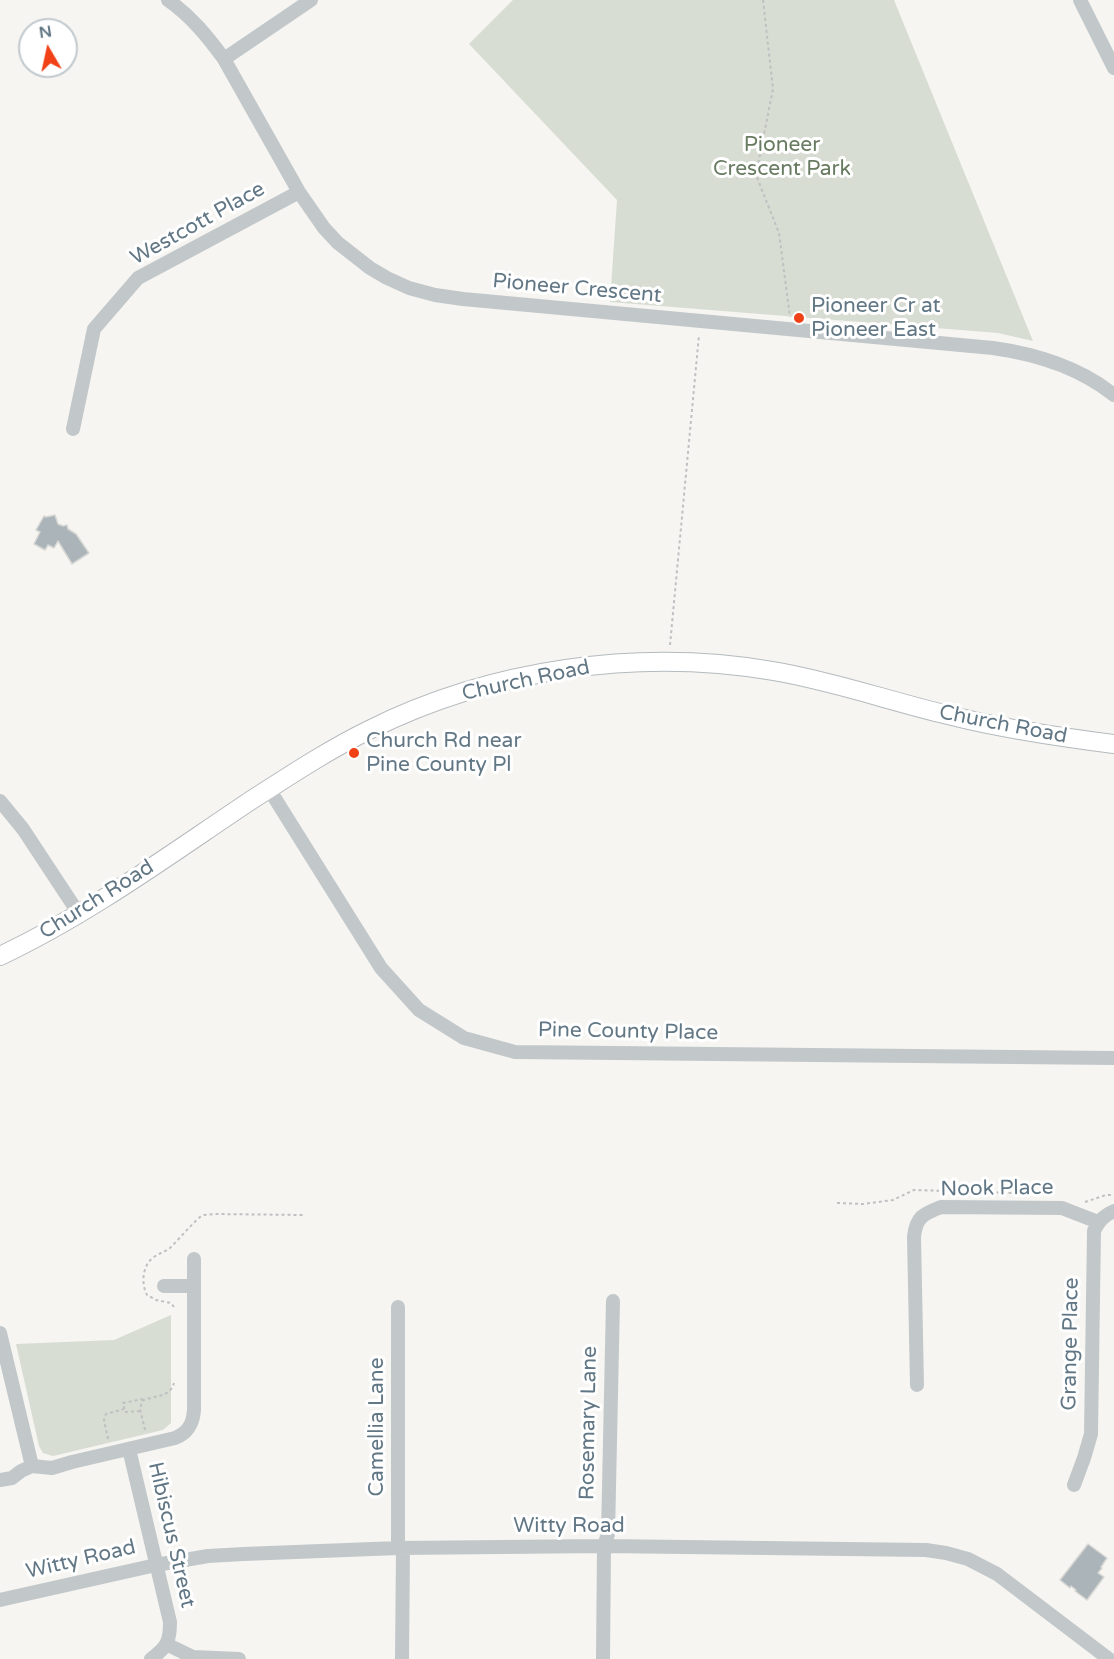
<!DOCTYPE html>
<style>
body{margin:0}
#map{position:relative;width:1114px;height:1659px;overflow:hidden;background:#f6f5f1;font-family:"Varela Round",sans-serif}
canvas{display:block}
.north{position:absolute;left:18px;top:18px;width:60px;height:60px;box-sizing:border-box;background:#fff;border:2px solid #c0c9ce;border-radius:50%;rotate:351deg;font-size:16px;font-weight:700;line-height:24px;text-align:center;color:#627785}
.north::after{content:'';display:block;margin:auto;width:21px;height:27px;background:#f04117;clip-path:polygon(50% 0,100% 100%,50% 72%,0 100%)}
</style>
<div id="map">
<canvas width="1114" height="1659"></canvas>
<div class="north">N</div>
</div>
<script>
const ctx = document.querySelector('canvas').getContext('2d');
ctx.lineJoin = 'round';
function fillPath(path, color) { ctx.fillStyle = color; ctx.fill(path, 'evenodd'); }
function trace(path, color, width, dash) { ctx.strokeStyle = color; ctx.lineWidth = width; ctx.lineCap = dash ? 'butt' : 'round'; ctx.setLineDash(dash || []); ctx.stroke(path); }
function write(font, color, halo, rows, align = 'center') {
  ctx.font = font + ' "Varela Round",sans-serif'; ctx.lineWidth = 6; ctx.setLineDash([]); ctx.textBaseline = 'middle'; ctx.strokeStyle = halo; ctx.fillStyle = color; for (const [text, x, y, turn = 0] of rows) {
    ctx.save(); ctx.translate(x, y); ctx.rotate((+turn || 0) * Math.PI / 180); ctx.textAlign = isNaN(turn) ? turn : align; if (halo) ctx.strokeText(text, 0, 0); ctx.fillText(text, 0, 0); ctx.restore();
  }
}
fillPath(new Path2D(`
 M513 0H894L1033 341 998 333 610 302 617 200 469 44Z
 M171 1315V1423L163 1430 53 1456 43 1453 39 1446 16 1344 114 1340Z`), '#d7ddd2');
const building = new Path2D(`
 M55 515 58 524 63 526 67 525 68 529 76 534 89 553 72 564 58 541 54 548 48 545 45 550 34 544 40 532 36 530 44 516 46 517Z
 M1088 1544 1107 1558 1101 1567 1102 1568 1098 1573 1104 1577 1087 1600 1075 1591 1076 1590 1071 1586 1070 1588 1060 1580Z`);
fillPath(building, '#abb4b9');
trace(building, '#d7d7d4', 1.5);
const secondary = new Path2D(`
 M0 956C89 914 169 855 250 801 289 776 328 750 369 730 491 669 638 648 773 671 833 681 889 701 948 715 1003 729 1058 737 1114 744`);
trace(secondary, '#b4babe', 20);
trace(new Path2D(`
 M763 0 773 89 756 175 779 233 790 317
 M670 645 699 335
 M1085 1202 1106 1195H1114
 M837 1203 863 1204 893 1200 914 1190 1015 1193
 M174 1307 171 1303 156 1300 147 1295C141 1284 142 1265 154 1257 159 1253 165 1252 170 1248 180 1238 189 1227 200 1217L204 1215 215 1214 304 1215
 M140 1411 125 1412 123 1403 143 1399
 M145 1430 140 1409 142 1401C154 1395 170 1398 174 1383
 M108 1439 104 1420 106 1414 124 1409`), '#bec0c2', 2, [3, 3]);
trace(new Path2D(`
 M168 0C191 16 208 37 224 59L299 192 324 228 338 243 370 268 387 278 409 288 435 295 463 299 993 348C1036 354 1079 367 1114 395
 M1080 0 1114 68
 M224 59 311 0
 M73 429 94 329 138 278 299 192
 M269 789 381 968 419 1010 464 1038 515 1052 1114 1058
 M0 801 23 829 79 914
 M164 1286H194
 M0 1333 32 1466
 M917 1385 914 1237C916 1217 923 1214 941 1207L1062 1208 1098 1222
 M129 1449 170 1622C170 1642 167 1647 151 1659
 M0 1480 12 1478 21 1471 32 1466 52 1468 72 1462 175 1438C188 1433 193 1424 194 1410V1259
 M1074 1485 1084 1458 1091 1434 1094 1231C1099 1221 1103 1216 1114 1211
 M398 1548V1307
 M0 1600 156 1565 208 1556 244 1554 398 1548 604 1546 926 1550 946 1553 968 1559 997 1574 1109 1659
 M166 1644 193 1657 239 1659
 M402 1659 403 1548
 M603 1659 604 1546 608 1534 613 1301`), '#c2c7ca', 14);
trace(secondary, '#fff', 18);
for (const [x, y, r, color] of [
 [799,318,6,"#f04117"],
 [354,753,6,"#f04117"]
]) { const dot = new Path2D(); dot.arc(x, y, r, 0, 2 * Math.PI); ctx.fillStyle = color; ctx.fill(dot); trace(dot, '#fff', 2); }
write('21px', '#687b61', '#fff', [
 ["Pioneer",782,145],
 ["Crescent Park",782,169]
]);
write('21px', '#627785', '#fff', [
 ["Westcott Place",198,224,-29],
 ["Pioneer Crescent",577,289,5],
 ["Church Road",526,681,-12],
 ["Church Road",1003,725,11],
 ["Church Road",97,900,-32],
 ["Pine County Place",628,1032,1],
 ["Nook Place",997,1189,-1],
 ["Grange Place",1071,1344,-89],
 ["Rosemary Lane",589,1423,-89],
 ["Camellia Lane",377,1427,-90],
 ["Witty Road",569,1526],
 ["Hibiscus Street",171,1535,77],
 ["Witty Road",81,1560,-13]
]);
write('21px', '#627785', '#fff', [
 ["Pioneer Cr at",811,306],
 ["Pioneer East",811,330],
 ["Church Rd near",366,741],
 ["Pine County Pl",366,765]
], 'left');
</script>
